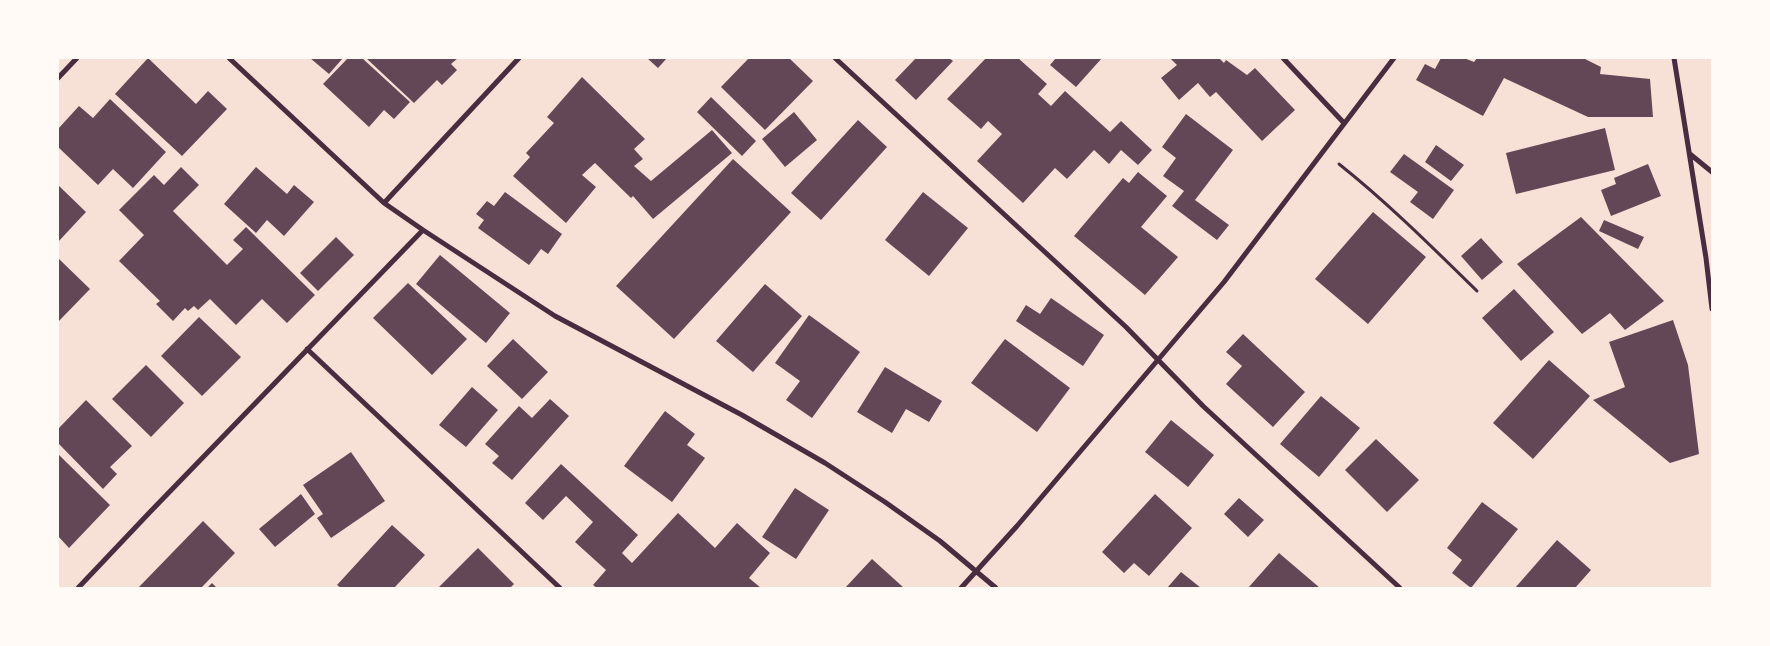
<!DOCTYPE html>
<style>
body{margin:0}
#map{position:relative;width:1770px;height:646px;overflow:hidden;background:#f7e1d7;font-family:"Asap Condensed",sans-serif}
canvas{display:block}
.frame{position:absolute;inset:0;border:59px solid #fffaf5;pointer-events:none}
</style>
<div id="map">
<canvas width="1770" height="646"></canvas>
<div class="frame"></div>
</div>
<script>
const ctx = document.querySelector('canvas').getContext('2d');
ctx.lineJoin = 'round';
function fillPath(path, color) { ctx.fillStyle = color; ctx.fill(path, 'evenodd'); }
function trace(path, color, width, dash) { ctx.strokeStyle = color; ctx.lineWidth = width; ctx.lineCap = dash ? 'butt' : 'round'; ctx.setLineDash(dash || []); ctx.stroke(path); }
fillPath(new Path2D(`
 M148 58 196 104 208 91 227 109 182 156 115 94Z
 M310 58H343L329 74Z
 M348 58H362L410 102 394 119 384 110 369 127 323 84Z
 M366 58H458L451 64 457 70 442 85 437 80 414 103Z
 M647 58H667L658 68Z
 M749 58H789L813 81 765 130 721 87Z
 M916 58H949L953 61 916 100 895 80Z
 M986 58H1018L1047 84 1038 94 1051 106 1065 91 1110 132 1121 121 1152 150 1138 165 1121 150 1109 164 1094 150 1067 179 1055 168 1023 203 977 161 1002 134 988 121 981 129 947 99Z
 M1056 58H1102L1076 87 1050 65Z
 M1170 58H1219L1224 63 1226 60 1247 75 1255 68 1295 110 1262 141 1216 92 1210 97 1198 83 1179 100 1161 78 1177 65Z
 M1441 58H1464L1474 62 1477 58H1583L1601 67 1600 74 1650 79 1653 117H1588L1504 78 1483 116 1416 80 1425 64 1435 69Z
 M582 77 645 139 634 149 643 159 634 166 651 181 712 130 732 153 653 219 633 196 631 198 595 163 582 175 596 187 566 223 513 176 530 157 526 153 554 123 547 117Z
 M711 97 756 141 742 156 697 112Z
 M110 99 166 152 133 188 113 169 98 185 58 147V129L79 106 93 118Z
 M794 112 817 140 785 167 762 139Z
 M1186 114 1233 150 1195 200 1229 225 1217 240 1172 206 1184 191 1163 176 1176 158 1162 147Z
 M858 120 887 147 821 220 791 193Z
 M1605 128 1615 170 1516 194 1506 153Z
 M1436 145 1464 165 1451 181 1425 162Z
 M1404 154 1454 190 1433 219 1410 202 1418 192 1390 172Z
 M733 159 791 212 674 339 616 286Z
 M1648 164 1661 196 1611 216 1601 190 1616 184 1614 178Z
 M181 167 199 185 173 211 227 265 243 249 233 240 246 227 315 295 287 323 262 299 236 325 210 299 198 310 194 306 188 311 185 308 173 321 156 304 160 301 119 261 144 235 119 210 154 175 164 185Z
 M256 167 287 194 294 185 314 202 284 236 267 220 256 233 224 204Z
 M1138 172 1167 196 1141 227 1178 257 1145 295 1074 236 1123 178 1129 183Z
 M58 185 86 212 58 242Z
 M505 192 562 234 548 254 541 249 529 265 478 228 484 220 476 214 487 201 494 206Z
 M923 192 968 228 929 276 885 240Z
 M1373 212 1426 257 1368 324 1315 279Z
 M1581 217 1664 301 1625 330 1610 313 1582 334 1517 264Z
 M1604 220 1644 237 1638 249 1599 231Z
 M336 237 354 255 318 291 300 273Z
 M1481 238 1503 262 1482 280 1461 256Z
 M440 255 510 313 486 343 416 284Z
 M58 258 90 289 58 322Z
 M408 283 467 339 432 375 373 318Z
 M765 284 802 316 753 372 716 341Z
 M1514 289 1554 332 1521 361 1482 318Z
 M1051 298 1104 335 1083 366 1016 321 1026 305 1040 314Z
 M809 315 860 352 812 418 786 400 800 381 775 363Z
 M199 317 241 357 202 396 161 356Z
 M1673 320 1688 365 1699 454 1670 463 1593 400 1625 387 1609 342Z
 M1243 334 1305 392 1273 427 1226 384 1242 366 1226 352Z
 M513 339 548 372 522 399 487 366Z
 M1005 339 1070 388 1037 432 971 383Z
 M1549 360 1590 396 1533 459 1493 423Z
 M146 365 184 403 151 437 112 399Z
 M885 367 942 401 929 422 906 409 892 433 857 412Z
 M472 387 498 410 466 447 439 425Z
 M1321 396 1360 428 1319 477 1280 444Z
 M550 399 569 416 512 480 492 463 499 456 485 444 519 406 532 418Z
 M86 400 132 446 110 467 117 474 103 489 58 443V429Z
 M665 411 695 434 687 445 705 458 672 502 624 466Z
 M1171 420 1214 455 1188 487 1145 452Z
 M1376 439 1419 480 1387 512 1345 470Z
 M351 452 385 501 331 538 317 518 323 514 303 485Z
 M58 454 110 505 69 548 58 536Z
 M561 464 638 535 622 553 632 563 678 513 715 548 737 523 770 553 749 578 761 588H708L706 587 705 588H597L593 585 606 570 575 542 593 522 566 496 543 520 525 503Z
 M795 488 829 510 796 559 762 537Z
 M301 494 315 514 275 547 259 529Z
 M1155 494 1192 528 1149 576 1134 563 1124 573 1102 552Z
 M1239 498 1264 520 1248 537 1224 514Z
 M1482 502 1518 529 1471 588 1452 573 1462 560 1447 548Z
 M203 521 235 553 201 588H138Z
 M392 525 425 555 394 588H341L337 585Z
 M1557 540 1591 570 1575 588H1515Z
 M478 548 514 584 510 588H438Z
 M1279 553 1320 588H1248Z
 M872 559 904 588H845Z
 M1181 572 1201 588H1167Z
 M212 583 217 588H207Z`), '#644757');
trace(new Path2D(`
 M1339 164C1388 203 1432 247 1477 291`), '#4a2c40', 3);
trace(new Path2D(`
 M229 58 384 203 423 230 555 316 742 415 825 463 885 502 940 541 996 588
 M835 58 1126 327 1203 406 1400 588
 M1283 58 1344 123
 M1674 58 1706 258 1712 309
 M58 78 77 58
 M1690 154 1712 172
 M384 203 519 58
 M307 349 560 588
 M78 588 150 512 423 230
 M961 588 1017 526 1224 282 1394 58`), '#4a2c40', 5);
</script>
